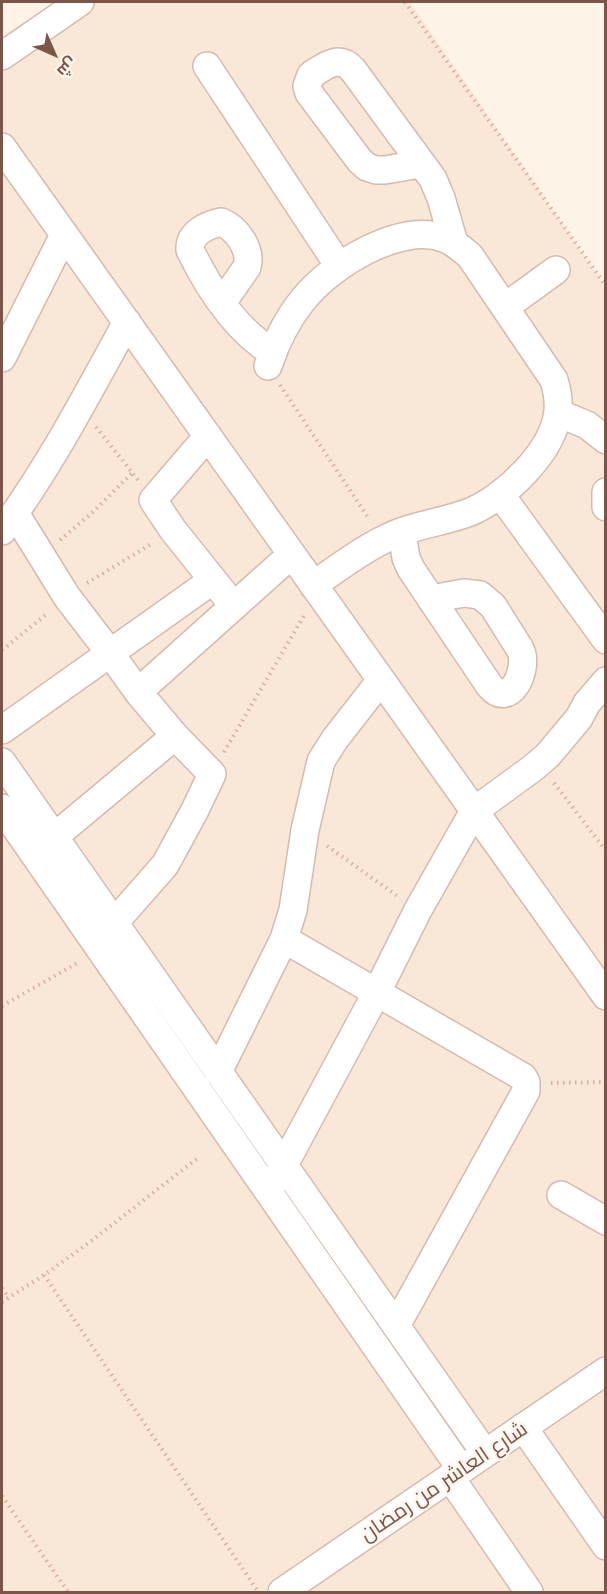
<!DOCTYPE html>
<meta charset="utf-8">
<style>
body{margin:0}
#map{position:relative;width:607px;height:1594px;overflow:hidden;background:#fef3e7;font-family:Montserrat,Cairo,sans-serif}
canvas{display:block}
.frame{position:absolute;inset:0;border:3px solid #7b5548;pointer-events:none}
.north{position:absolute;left:24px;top:24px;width:60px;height:60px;-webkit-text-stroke:4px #fff7ef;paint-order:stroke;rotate:135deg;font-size:16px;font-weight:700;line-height:24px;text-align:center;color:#7b5548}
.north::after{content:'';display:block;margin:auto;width:21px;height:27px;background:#7b5548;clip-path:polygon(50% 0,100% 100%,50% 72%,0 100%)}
</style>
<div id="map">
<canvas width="607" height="1594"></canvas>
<div class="frame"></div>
<div class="north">ش</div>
</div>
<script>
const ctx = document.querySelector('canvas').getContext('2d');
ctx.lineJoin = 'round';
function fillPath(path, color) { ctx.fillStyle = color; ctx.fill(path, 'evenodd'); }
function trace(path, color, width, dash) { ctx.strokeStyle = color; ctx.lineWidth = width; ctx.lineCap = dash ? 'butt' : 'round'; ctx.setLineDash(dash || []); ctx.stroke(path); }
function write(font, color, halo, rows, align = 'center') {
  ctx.font = font + ' Montserrat,Cairo,sans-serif'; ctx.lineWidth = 5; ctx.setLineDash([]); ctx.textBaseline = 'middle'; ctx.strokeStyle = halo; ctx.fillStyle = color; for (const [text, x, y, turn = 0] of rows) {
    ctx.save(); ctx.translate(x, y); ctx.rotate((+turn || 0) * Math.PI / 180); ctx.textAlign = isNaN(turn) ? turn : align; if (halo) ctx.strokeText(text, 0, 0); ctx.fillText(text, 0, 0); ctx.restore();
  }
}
fillPath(new Path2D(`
 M56 2H410L605 286V1592H2V36Z`), '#f9e7d7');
const minor = new Path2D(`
 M2 56 80 2
 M207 66 339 266
 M2 147 606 996
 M420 164 385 170H376L367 167 360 161 309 93 307 86 311 75C325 66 339 54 353 70L433 179 441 198 454 243
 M222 303 247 267C252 250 237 228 221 222 207 225 189 233 190 250 209 289 236 330 273 353
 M505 307 556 270
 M2 358 64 235
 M268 366C276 342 286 321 302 301 329 266 399 222 444 238 454 242 462 249 470 256L554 380C557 390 559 400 558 411 554 451 505 498 470 512 442 523 410 525 383 540 358 552 336 570 313 585
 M558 413 587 425 606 440
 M208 436 153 500 173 530 225 595
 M606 492V507
 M500 494 606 640
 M15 513 67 597 110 653 138 692 291 555
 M2 531C50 466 88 393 127 322
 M402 532 406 558 411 569 489 685C510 712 530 668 520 649L493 606 480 595 464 593 431 599
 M2 730 213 580
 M2 762 485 1453
 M2 808 461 1469
 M54 837 175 736 138 692
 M114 923 165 865 195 810 212 774 175 736
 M284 939 523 1077 526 1082V1091L396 1326
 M218 1072 284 939 293 910 305 830 321 761 335 739 381 680
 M277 1178 377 992 418 910 474 811 533 768 548 755 579 718 587 703 606 681
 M561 1195 606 1221
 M523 1427 606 1546
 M450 1477 529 1592
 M282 1592 606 1371`);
trace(minor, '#d5bbae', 30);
trace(new Path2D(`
 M405 2 606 286
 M280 385 369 519
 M96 427 138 480
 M60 540 93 512 132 473
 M87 583 153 543
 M2 650 48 613
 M224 752 305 614
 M554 783 606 851
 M327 846 399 897
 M2 1006 79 962
 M551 1083 606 1082
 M44 1275 257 1590
 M2 1288 8 1297
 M2 1302 44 1275 90 1242 199 1157
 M2 1496 68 1592`), '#dcaf9e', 4, [1.5, 4.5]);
trace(minor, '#fff', 27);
write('21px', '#7b5548', '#fff7ef', [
 ["شارع العاشر من رمضان",444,1482,-34]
]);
</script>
